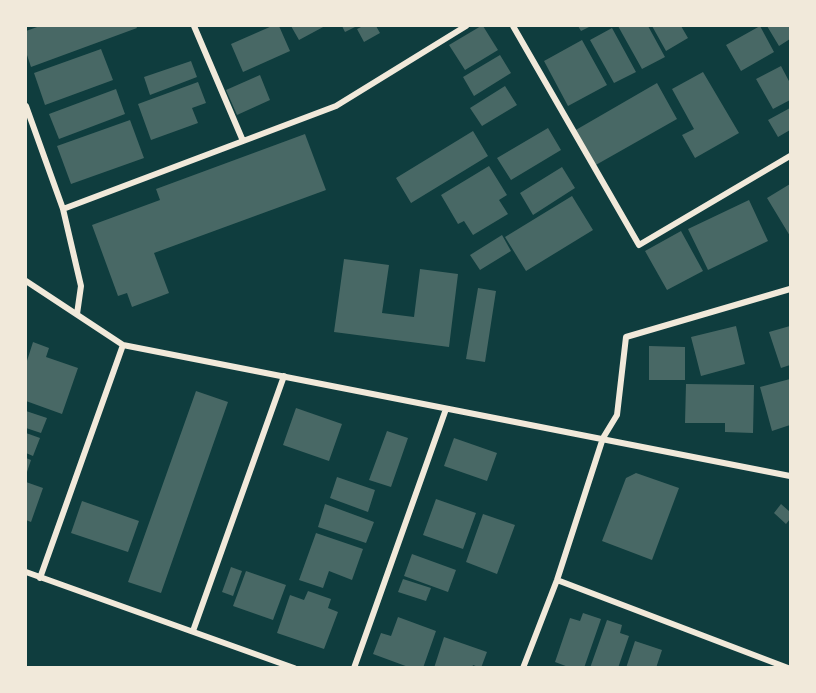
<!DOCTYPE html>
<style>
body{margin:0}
#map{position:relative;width:816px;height:693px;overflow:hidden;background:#0f3d3e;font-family:"Zilla Slab",serif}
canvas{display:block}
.frame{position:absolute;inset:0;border:27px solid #f1e9da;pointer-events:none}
</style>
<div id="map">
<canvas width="816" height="693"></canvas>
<div class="frame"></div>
</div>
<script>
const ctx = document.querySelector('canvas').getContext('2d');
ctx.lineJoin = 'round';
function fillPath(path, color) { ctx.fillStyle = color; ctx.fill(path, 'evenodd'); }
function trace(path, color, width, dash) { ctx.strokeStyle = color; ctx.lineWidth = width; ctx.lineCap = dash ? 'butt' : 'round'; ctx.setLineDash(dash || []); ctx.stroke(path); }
fillPath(new Path2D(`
 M40 26H136L137 28 31 67 26 52V31Z
 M272 26H279L290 51 243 72 231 44Z
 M291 26H325L299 40Z
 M342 26H357L345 32Z
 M363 26H376L380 33 364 42 357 29Z
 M481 26H483L498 50 465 70 449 45Z
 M578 26H591L581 31Z
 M618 26H648L665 57 642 69Z
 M652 26H681L688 38 666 51Z
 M760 26 774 52 741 71 726 45Z
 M767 26H790V39L779 46Z
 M612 28 636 72 614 83 590 40Z
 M582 40 607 85 568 106 544 61Z
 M101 49 113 80 45 105 34 73Z
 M500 55 511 73 474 96 463 77Z
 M191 61 197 77 150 95 144 77Z
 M781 66 790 83V100L773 109 756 79Z
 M703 72 739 133 695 158 682 135 694 129 672 89Z
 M260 75 270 100 237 115 226 90Z
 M198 82 206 103 192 108 198 123 151 140 138 104Z
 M657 83 677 119 594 166 574 131Z
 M505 86 517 105 482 126 470 108Z
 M116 89 125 114 59 139 49 114Z
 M790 108V130L778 137 768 120Z
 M130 120 144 158 71 184 57 146Z
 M548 128 561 150 511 180 497 158Z
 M473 131 488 156 411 203 396 178Z
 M305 134 326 190 154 253 169 293 132 307 127 293 118 296 92 225 160 200 156 189Z
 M489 166 507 195 499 200 508 214 473 235 464 221 458 224 441 195Z
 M562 167 575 188 533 215 520 193Z
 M790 184V236L767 198Z
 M572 196 593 230 526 271 505 237Z
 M749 200 768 241 708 270 688 229Z
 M681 231 703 271 667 290 645 251Z
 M502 235 511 251 480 270 470 255Z
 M344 259 389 265 382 313 414 317 420 269 458 274 449 347 334 332Z
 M478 288 496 291 485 362 466 359Z
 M736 326 745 364 701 376 691 337Z
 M790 326V365L781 368 769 332Z
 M33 342 49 348 46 357 78 368 62 414 26 401V364Z
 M649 346 685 347V380H649Z
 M790 379V425L772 431 760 387Z
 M686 384 754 385 753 433 725 432V423H685Z
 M196 391 228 402 161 593 128 582Z
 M296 408 342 424 329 461 283 445Z
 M26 411 47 418 41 433 26 428Z
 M387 431 408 438 391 487 369 480Z
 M26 433 40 438 33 456 26 453Z
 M454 438 497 453 487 481 444 466Z
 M26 458 31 460 26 475Z
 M636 473 679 488 652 560 602 541 626 478Z
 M337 477 375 490 368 512 330 498Z
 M26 482 43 488 31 522 26 520Z
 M436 499 476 513 463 549 423 535Z
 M82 501 139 521 128 552 71 533Z
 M325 504 374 522 366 543 318 527Z
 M781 504 790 512V519L786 524 774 513Z
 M483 514 515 525 497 574 466 562Z
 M316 533 363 549 352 580 329 571 323 588 299 580Z
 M412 554 456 570 448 592 404 576Z
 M231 567 242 571 233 596 222 592Z
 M246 571 286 585 273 620 233 606Z
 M403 579 431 588 426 601 398 592Z
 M308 591 331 599 328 608 338 612 324 649 277 633 290 595 304 600Z
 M583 613 601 619 584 668H571L555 662 570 618 580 621Z
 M398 617 436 631 423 668H411L373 654 381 633 391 636Z
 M607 620 622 625 620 633 629 636 618 668H590Z
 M444 637 487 652 481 668 473 665 472 668H434Z
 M635 641 662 650 656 668H626Z`), '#486865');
trace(new Path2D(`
 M194 26 243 141
 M513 26 639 245 790 156
 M26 106 63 209 81 286 77 314
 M63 209 336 106 466 26
 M26 281 123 345 790 476
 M26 572 294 668
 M40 578 123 345
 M557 580 788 668
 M193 631 284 376
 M354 668 446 409
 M523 668 557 580 603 438 617 415 626 337 790 289`), '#f1e9da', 6);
</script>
